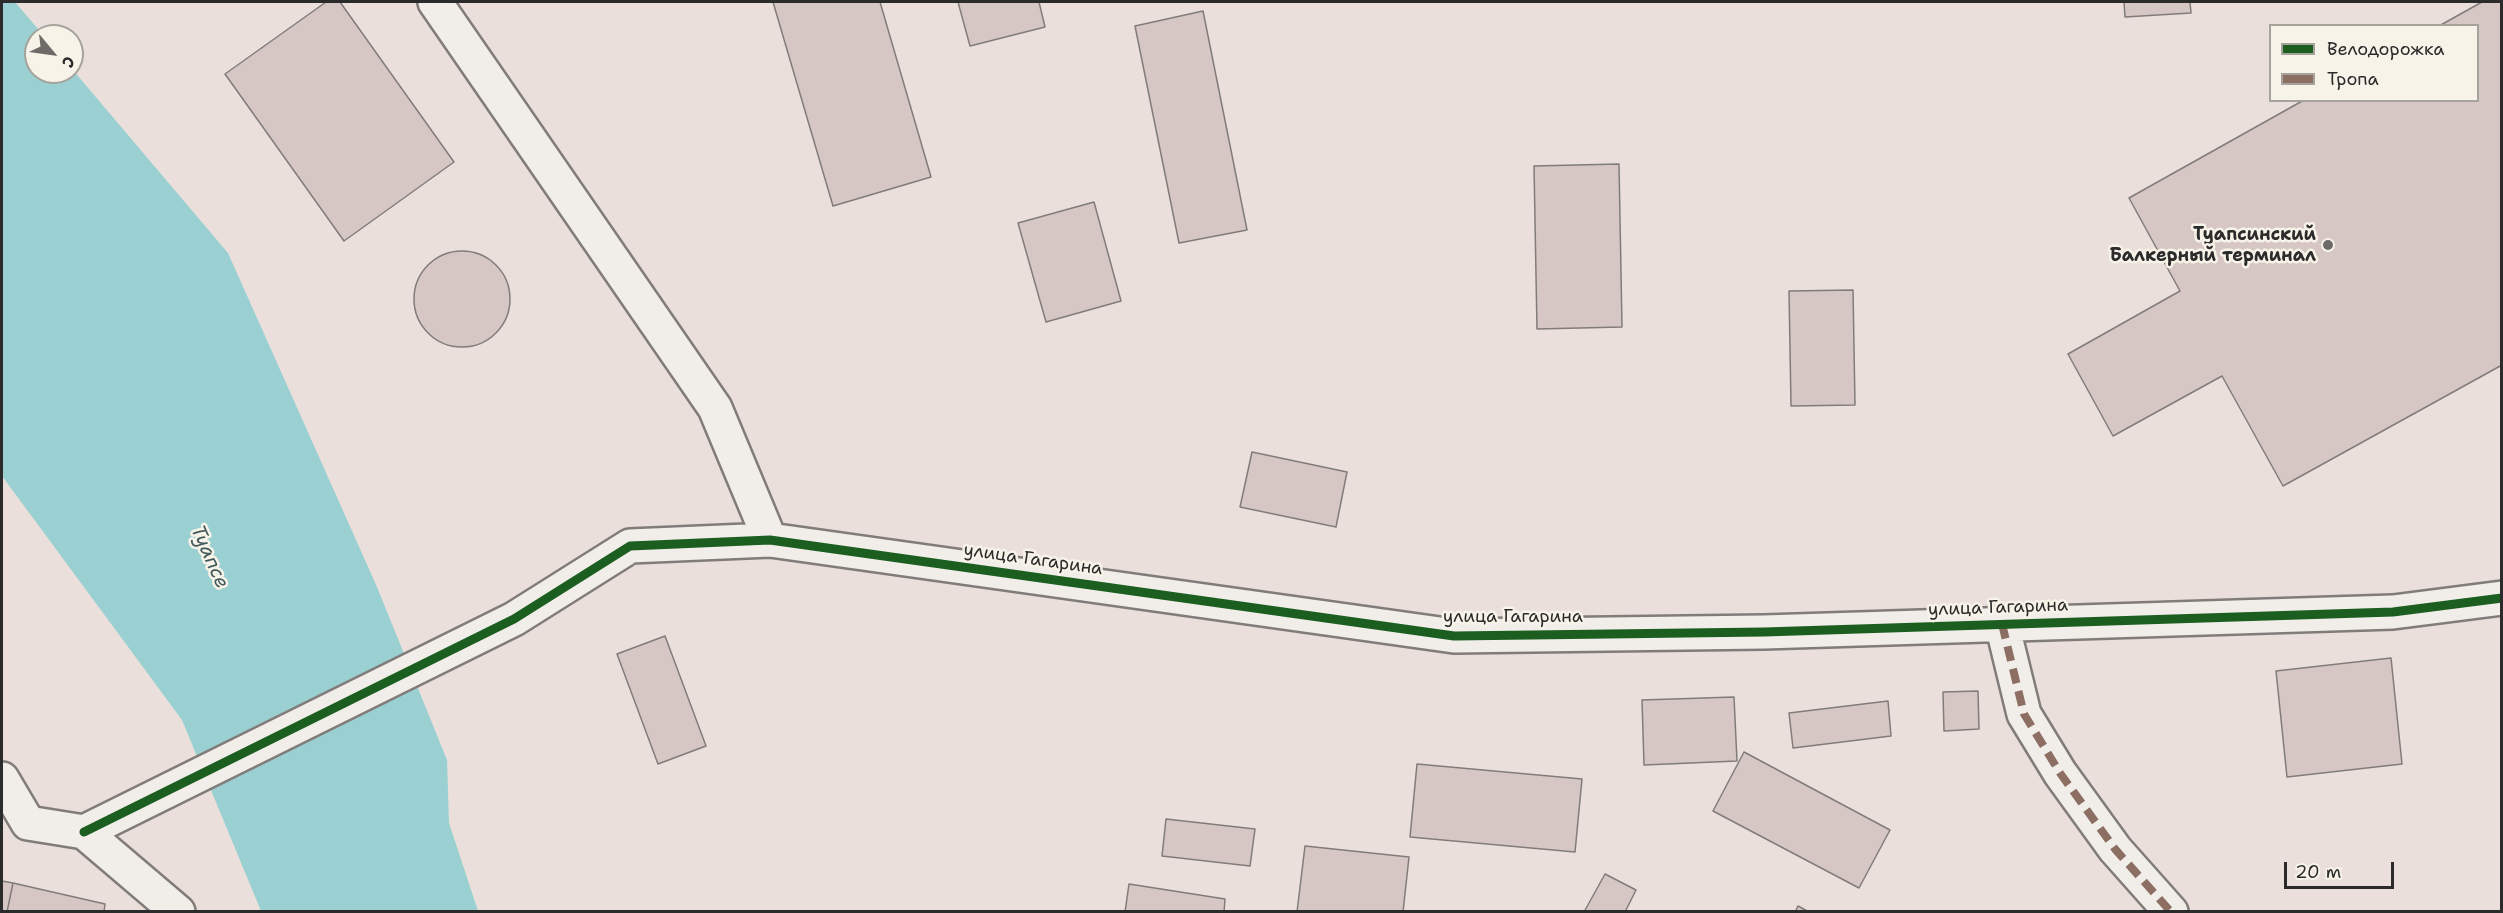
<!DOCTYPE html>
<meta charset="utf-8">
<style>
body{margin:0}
#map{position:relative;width:2503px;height:913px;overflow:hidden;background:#eadfda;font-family:"Shantell Sans",sans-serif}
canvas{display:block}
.frame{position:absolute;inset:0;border:3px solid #2b2b2b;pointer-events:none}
.legend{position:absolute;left:2269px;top:24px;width:210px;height:78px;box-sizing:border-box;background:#f7f3e8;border:2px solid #a5a39c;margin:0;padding:8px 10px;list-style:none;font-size:18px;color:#2b2b2b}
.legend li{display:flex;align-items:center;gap:12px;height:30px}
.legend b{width:30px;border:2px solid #a5a39c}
.north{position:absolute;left:24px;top:24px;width:60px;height:60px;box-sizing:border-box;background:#f7f3e8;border:2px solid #a5a39c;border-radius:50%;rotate:119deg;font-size:16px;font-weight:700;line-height:24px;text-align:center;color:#2b2b2b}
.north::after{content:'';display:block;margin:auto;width:21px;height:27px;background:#6e6a68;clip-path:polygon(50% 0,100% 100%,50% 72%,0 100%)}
.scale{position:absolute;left:2284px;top:862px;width:110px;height:27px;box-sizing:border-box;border:3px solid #2b2b2b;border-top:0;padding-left:8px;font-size:18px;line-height:21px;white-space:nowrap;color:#2b2b2b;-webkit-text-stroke:4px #f7f3e8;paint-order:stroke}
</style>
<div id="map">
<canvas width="2503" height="913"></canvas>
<div class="frame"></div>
<ul class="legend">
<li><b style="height:8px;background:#1b5e20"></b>Велодорожка</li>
<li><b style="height:8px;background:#8d6e63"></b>Тропа</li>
</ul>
<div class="north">С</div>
<div class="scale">20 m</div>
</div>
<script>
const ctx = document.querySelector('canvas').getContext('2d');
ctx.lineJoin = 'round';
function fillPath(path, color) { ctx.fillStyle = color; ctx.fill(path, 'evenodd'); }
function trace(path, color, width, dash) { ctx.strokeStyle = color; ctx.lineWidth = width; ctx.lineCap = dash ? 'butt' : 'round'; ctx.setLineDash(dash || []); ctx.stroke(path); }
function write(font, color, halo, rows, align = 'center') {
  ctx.font = font + ' "Shantell Sans",sans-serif'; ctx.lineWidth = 5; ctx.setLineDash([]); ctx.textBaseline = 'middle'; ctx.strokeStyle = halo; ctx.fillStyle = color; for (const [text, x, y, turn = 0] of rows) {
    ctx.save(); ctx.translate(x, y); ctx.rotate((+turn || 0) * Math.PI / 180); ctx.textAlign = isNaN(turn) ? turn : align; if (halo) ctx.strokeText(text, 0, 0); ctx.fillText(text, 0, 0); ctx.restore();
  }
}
fillPath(new Path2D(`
 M2 2H15L44 36H36V72H72V69L228 253 377 587 447 760 449 823 478 911H261L182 720 2 476Z`), '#9ad0d2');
const building = new Path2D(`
 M326 2H340L454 162 344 241 225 74Z
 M773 2H880L931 177 833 206Z
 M958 2H1039L1045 27 970 46Z
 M2124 2H2190L2191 13 2125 17Z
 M2482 2H2502V365L2283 486 2222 376 2113 436 2068 354 2180 291 2129 198 2304 100H2478V26H2439Z
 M1203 11 1247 230 1179 243 1135 26Z
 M1619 164 1622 327 1537 329 1534 166Z
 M1094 202 1121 301 1046 322 1018 223Z
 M414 299a48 48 0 1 1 96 0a48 48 0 1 1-96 0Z
 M1853 290 1855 405 1791 406 1789 291Z
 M1252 452 1347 472 1336 527 1240 507Z
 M665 636 706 746 658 764 617 654Z
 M2391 658 2402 764 2287 777 2276 671Z
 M1978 691 1979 729 1944 731 1943 692Z
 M1734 697 1737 761 1644 765 1642 700Z
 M1888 701 1891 736 1793 748 1789 713Z
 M1744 752 1890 830 1859 888 1713 811Z
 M1417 764 1582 779 1575 852 1410 837Z
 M1166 819 1255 829 1250 866 1162 856Z
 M1305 846 1409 857 1403 912H1297Z
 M1605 874 1636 890 1625 912H1584Z
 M2 881 13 883 7 912H2Z
 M13 883 105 904 104 912H7Z
 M1129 884 1225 899 1224 912H1125Z
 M1798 906 1809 912H1795Z`);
fillPath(building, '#d7c7c4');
trace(building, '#817c7a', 1.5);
const minor = new Path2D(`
 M435 2 715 408 770 540
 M2002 624 2024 714 2060 773 2115 849 2171 912
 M2 779 28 823 84 832
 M84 832 514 619 630 546 770 540 1454 636 1764 632 2393 612 2502 598
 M84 832 178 912`);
trace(minor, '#817c7a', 38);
trace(minor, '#f1eeea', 33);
trace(new Path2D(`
 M2002 624 2024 714 2060 773 2115 849 2171 912`), '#8d6e63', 8, [15, 8]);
trace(new Path2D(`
 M84 832 514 619 630 546 770 540 1454 636 1764 632 2393 612 2502 598`), '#1b5e20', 9);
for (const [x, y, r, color] of [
 [2328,245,6,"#6e6a68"]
]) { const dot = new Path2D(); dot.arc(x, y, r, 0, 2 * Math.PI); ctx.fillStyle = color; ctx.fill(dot); trace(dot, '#f7f3e8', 2); }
write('bold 18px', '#2b2b2b', '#f7f3e8', [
 ["Туапсинский",2316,235],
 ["Балкерный терминал",2316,256]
], 'right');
write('18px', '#2b2b2b', '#f7f3e8', [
 ["улица Гагарина",1033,560,8],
 ["улица Гагарина",1998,608,-2],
 ["улица Гагарина",1513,617]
]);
write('italic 20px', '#425a5c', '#f7f3e8', [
 ["Туапсе",209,557,66]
]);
</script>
